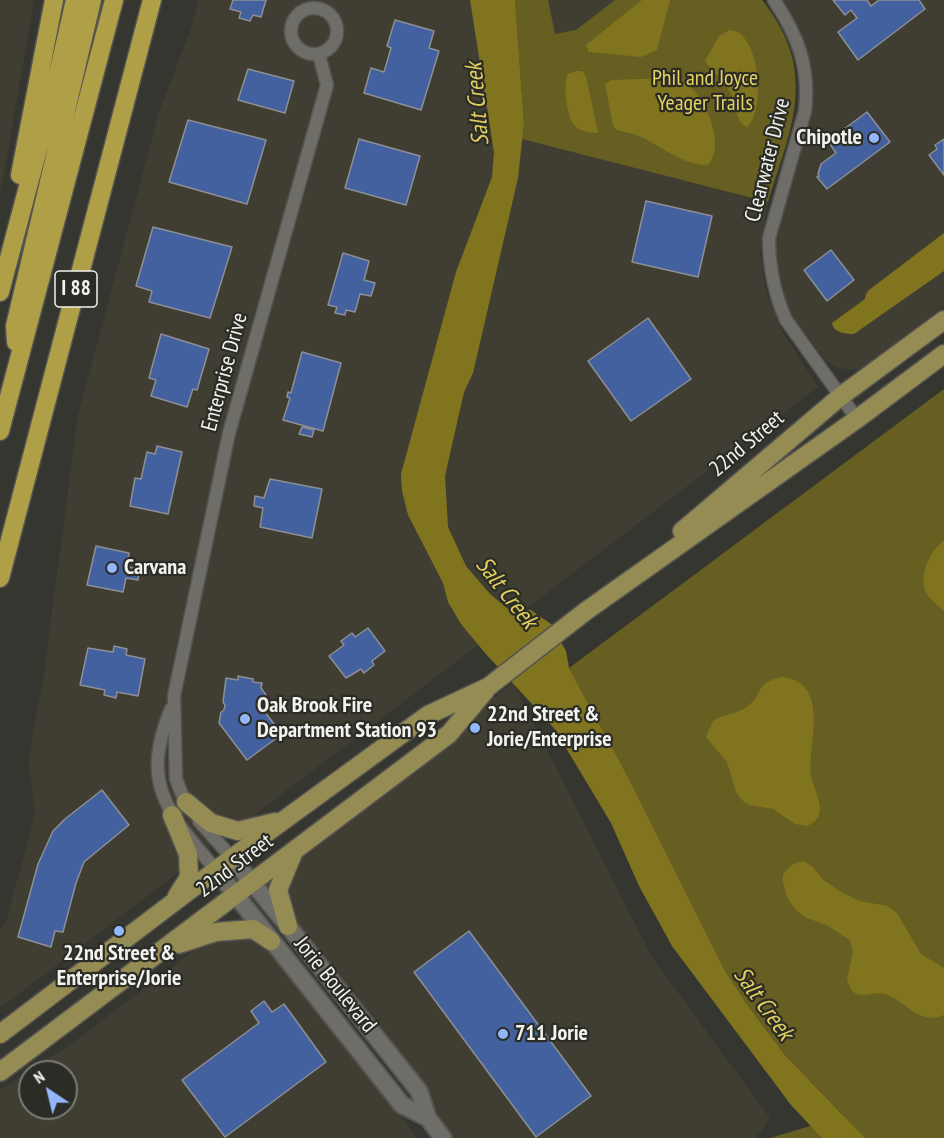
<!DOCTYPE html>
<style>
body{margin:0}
#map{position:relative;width:944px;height:1138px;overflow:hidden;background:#363630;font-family:"PT Sans Narrow",sans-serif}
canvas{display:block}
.north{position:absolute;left:18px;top:1060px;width:60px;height:60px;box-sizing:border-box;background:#2c2c26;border:2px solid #7b7b76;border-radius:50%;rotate:325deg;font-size:16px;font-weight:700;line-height:24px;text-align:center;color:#f2f2ee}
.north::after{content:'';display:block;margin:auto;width:21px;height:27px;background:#93b7fd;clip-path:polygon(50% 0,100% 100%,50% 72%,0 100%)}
</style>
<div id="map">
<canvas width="944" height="1138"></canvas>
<div class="north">N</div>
</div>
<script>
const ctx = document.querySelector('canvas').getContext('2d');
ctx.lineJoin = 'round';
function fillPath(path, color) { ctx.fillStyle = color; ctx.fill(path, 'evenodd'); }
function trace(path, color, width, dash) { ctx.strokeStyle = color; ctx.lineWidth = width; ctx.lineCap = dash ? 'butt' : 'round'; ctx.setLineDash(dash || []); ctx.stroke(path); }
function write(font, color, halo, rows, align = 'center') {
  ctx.font = font + ' "PT Sans Narrow",sans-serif'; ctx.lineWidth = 4.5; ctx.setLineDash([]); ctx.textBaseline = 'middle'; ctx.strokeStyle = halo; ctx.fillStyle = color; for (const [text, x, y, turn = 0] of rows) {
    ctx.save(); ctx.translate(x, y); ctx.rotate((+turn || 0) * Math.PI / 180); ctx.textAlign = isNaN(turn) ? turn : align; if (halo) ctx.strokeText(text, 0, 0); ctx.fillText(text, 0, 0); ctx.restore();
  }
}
fillPath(new Path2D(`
 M0 0H34L0 197Z
 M199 0H634L465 124 768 202 760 254 765 288 783 333 818 387 0 1008V929L6 922 35 814 28 761 44 673 78 415 160 109 190 32Z
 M781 0H944V306L871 362 861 368 853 370 840 368 829 363 818 351 793 318 785 303 780 287 776 264 775 239 782 209 807 131 812 99 809 65 804 44 797 25Z
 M513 683 652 957 770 1118 756 1138H452L264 881Z
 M242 933 262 944 276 961 376 1084 417 1138H0V1090L70 1045 204 943ZM30 1072H66V1108H30Z`), '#403e32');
fillPath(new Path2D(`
 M515 0H548L555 34 576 30 615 0H762C819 72 792 125 768 202L522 139 524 123Z
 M944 389V1138H770L844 1116 785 1055 746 1003 724 969 628 777 569 668Z`), '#675e22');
fillPath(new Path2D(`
 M470 0H515L524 123 518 178 473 373 464 392 445 476 448 527 466 566 490 594 508 609 531 610 551 624 566 651 569 668 628 777 724 969 746 1003 785 1055 865 1138H822L791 1105 672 946 639 886 611 823 554 728 485 653 461 624 448 602 443 583 408 515 402 491 401 474 456 272 492 177 494 152Z
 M642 0H670L657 50 641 57 589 52 586 45Z
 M730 30C733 31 736 31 739 33 760 47 765 111 747 127 735 121 736 105 731 94 724 79 712 72 705 61L719 36Z
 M576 71H582L586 76 598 133C590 132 580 132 575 126 566 116 563 85 568 74Z
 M669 78C674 80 682 81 687 84 706 98 726 146 708 165 681 165 662 146 639 136 632 133 624 132 616 130L613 125 605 84 612 80Z
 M944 233V271L854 334C845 334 833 332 832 323L865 299 866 294 869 290Z
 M944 540V611C939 606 931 601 927 594 917 577 930 551 944 540Z
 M782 677C832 683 807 744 811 776 813 788 824 805 818 817 816 821 811 824 807 826L795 824 773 809 749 805 743 801 736 792 727 762 706 737 713 721C723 714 738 714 748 706 764 694 754 683 782 677Z
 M797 862H805L813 867 822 879 841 892 859 901 888 906 897 913 921 954 944 968V1015C919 1026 906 1001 885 994 876 991 866 997 857 994 851 992 849 984 847 979L853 952 850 940 828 926 805 917 795 909 787 897 783 882V875L789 867Z`), '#81741e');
const building = new Path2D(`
 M233 0H266L261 17 253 15 250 21 239 18 241 12 230 9Z
 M833 0H867L871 6 879 0H919L925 9 858 60 838 32 857 18 851 10 845 15Z
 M395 20 434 31 429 48 439 51 421 110 364 93 371 68 384 72 391 48 387 46Z
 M248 69 294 81 285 113 238 100Z
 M867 112 890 142 827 189 817 177 819 176 818 174 821 164 836 153 828 141Z
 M188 120 266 140 247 204 169 182Z
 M359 139 420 156 406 205 345 188Z
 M944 139V175L929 155 937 149 935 145Z
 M646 201 712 216 698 277 632 262Z
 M153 227 232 247 210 318 149 302 152 291 136 286Z
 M831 250 854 280 827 301 804 270Z
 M343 253 369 261 364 280 375 283 371 296 360 294 355 312 346 310 345 315 335 313 337 307 328 305Z
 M648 318 691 379 631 421 588 361Z
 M161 334 209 349 197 390 193 389 187 407 151 396 156 380 149 378Z
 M302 352 341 363 323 431 283 420 290 398 287 397 288 392 291 393Z
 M302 427 314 430 312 437 299 434Z
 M157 446 182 452 168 514 130 506 135 478 141 479 147 452 155 454Z
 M270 479 322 489 312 538 260 527 263 508 254 506 255 496 264 498Z
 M96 546 129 553 127 566 139 570 138 580 126 578 123 592 87 585Z
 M368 628 385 651 372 661 374 665 364 673 361 669 346 678 329 656 344 645 341 641 352 633 355 637Z
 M114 646 127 649 126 655 145 659 138 696 117 692 116 698 104 695 105 690 80 685 88 648 113 652Z
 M238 676 253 679V682L262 683 261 688 266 695 257 702 282 734 247 760 219 723 221 712 224 710 225 705 223 702 226 678 238 680Z
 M102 790 129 825 84 862 76 883 63 932 55 931 51 947 18 937 38 864 53 831 65 819Z
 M469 931 591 1096 536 1137 414 972Z
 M264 1001 272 1012 284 1004 326 1062 225 1137 182 1080 259 1023 251 1011Z`);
fillPath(building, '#43619e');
trace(building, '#8c8f95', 1.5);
const minor = new Path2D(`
 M774 0C798 36 810 67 805 111L769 238C769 268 774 293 786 320L857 419
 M291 31a23 23 0 1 1 46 0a23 23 0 1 1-46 0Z
 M171 709C139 785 169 814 216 870
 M189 807 183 797 176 779 174 696 229 433 327 85 319 55
 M199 821 232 858`);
const secondary = new Path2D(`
 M232 858 288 926 419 1091 428 1118 443 1138
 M216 870 402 1105 428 1118`);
const primary = new Path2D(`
 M682 531 841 396 944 320
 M186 802 211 823 238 831 275 822
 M172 815 188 854 189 877 177 896
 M288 926 278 890 294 851
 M179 944 216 932 253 929 271 941
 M0 1034 232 858 428 715 488 687 586 611 857 419 944 354
 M0 1072 449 734 485 691`);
const motorway = new Path2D(`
 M20 175 54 0
 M0 292 58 74 75 0
 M16 342 15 326 92 0
 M0 431 114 0
 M0 578 152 0`);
trace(minor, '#555450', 15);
trace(secondary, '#555450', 20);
trace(primary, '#555450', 21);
trace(motorway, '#555450', 21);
trace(minor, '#6e6d67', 12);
trace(secondary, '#6e6d67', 16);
trace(primary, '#958c54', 18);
trace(motorway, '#afa048', 18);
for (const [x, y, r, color] of [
 [874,138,6,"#93b7fd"],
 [112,568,6,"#93b7fd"],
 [245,719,6,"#93b7fd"],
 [475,728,6,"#93b7fd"],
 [119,931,6,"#93b7fd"],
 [503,1034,6,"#93b7fd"]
]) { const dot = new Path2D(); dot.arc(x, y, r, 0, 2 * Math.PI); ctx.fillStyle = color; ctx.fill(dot); trace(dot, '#2c2c26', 2); }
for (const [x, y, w] of [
 [76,289,42]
]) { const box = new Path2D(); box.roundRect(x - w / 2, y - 18, w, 36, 4.5); ctx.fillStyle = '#2c2c26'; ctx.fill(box); trace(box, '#f2f2ee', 1.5); }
write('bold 21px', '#f2f2ee', null, [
 ["I 88",76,289]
]);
write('22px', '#e5d363', '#2c2c26', [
 ["Phil and Joyce",705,79],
 ["Yeager Trails",705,104]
]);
write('bold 22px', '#f2f2ee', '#2c2c26', [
 ["Chipotle",862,138,"right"],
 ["Carvana",124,568],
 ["Oak Brook Fire",257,706],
 ["Department Station 93",257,731],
 ["22nd Street &",487,715],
 ["Jorie/Enterprise",487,740],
 ["22nd Street &",119,954,"center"],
 ["Enterprise/Jorie",119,979,"center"],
 ["711 Jorie",515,1034]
], 'left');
write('22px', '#f2f2ee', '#2c2c26', [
 ["Clearwater Drive",768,160,-76],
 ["Enterprise Drive",225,372,-75],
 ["22nd Street",747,444,-40],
 ["22nd Street",235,866,-37],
 ["Jorie Boulevard",335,985,51]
]);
write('italic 24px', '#e0ce5e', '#2c2c26', [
 ["Salt Creek",478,104,-95],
 ["Salt Creek",506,593,52],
 ["Salt Creek",763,1004,54]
]);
</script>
